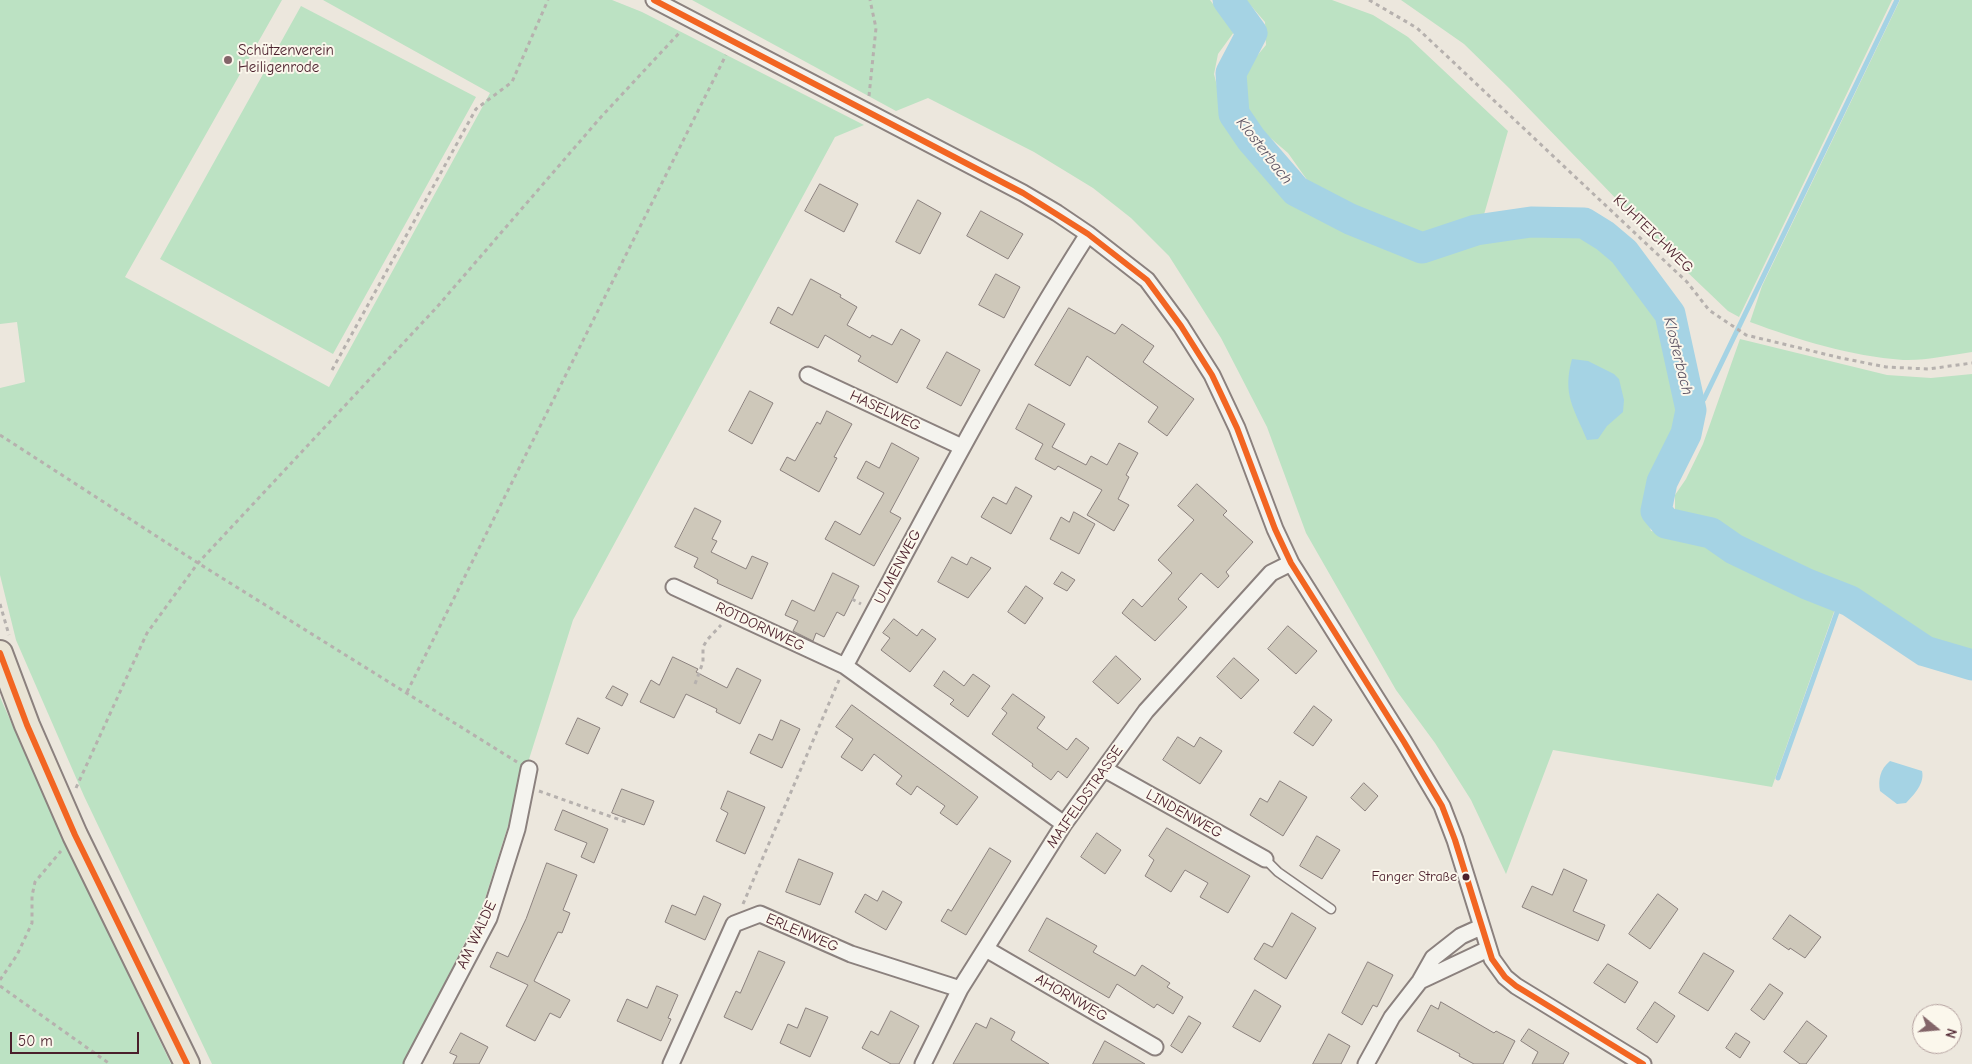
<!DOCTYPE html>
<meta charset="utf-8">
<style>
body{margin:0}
#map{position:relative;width:1972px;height:1064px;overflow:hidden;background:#ece7dd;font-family:"Comic Neue",sans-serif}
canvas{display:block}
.north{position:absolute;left:1912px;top:1004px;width:50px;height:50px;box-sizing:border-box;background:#fbf7ec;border:1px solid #b4a19f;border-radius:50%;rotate:107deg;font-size:14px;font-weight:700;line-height:20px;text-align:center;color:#4a1f2b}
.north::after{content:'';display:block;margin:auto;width:18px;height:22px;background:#836569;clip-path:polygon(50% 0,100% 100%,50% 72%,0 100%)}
.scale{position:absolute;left:10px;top:1032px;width:129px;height:22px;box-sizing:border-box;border:2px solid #4a1f2b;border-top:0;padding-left:6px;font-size:15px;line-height:18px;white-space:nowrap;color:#4a1f2b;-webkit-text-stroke:4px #fbf7ec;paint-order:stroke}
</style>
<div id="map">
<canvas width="1972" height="1064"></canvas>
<div class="north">N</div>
<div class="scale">50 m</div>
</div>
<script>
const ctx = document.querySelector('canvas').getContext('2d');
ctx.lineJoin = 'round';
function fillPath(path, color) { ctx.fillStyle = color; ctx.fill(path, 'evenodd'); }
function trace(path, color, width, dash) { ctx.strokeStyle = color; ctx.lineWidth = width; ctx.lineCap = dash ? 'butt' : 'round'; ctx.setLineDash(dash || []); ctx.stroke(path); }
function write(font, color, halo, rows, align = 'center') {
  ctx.font = font + ' "Comic Neue",sans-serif'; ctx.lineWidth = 4; ctx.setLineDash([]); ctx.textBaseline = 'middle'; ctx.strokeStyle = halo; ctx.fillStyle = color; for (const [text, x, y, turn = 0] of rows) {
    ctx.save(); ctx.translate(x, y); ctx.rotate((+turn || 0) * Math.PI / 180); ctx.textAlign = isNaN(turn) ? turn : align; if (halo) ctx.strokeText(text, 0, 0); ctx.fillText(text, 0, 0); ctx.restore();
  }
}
fillPath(new Path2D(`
 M0 0H282L125 277 329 387 490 93 323 0H612L642 12 864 125 835 137 573 620 482 908 404 1064H212L84 796 16 640 0 575V388L25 382 17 322 0 324Z
 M692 0H1210L1234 32 1218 54 1214 74 1220 98 1230 128 1240 144 1267 167 1274 180 1283 192 1301 203 1355 229 1425 256 1441 257 1503 236 1534 231 1563 230 1591 233 1604 240 1630 269 1665 320 1678 379 1680 414 1679 436 1649 494 1647 515 1651 531 1675 534 1704 544 1824 601 1835 609 1772 787 1553 750 1506 874 1471 800 1435 743 1396 690 1306 533 1267 427 1221 338 1169 256 1131 218 1093 188 1034 152 928 98 896 111Z
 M1246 0H1332L1373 15 1408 37 1508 131 1483 218 1421 234 1361 212 1310 184 1288 153 1261 130 1245 103 1241 75 1266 45 1265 22Z
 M1401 0H1892L1739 317 1728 311 1684 269 1509 88 1464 44Z
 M1900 0H1972V352C1950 355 1925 361 1903 360 1850 356 1799 340 1750 322L1762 286Z
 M301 6 476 97 333 354 160 259Z
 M1740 339 1887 375 1931 378 1972 374V657L1926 640 1857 596 1744 549 1719 533 1675 516V495L1686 479 1703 444Z
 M0 697 53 817 171 1064H0Z`), '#bce2c3');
fillPath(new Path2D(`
 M1572 359 1588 361 1614 374 1619 379 1624 400 1623 412 1607 426 1598 439 1587 440C1574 408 1562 395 1572 359Z
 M1890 761 1922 771C1925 783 1914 795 1906 803L1897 804 1880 791C1878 780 1880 769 1890 761Z`), '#a5d3e4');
trace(new Path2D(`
 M1691 410 1704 399 1897 0
 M1778 778 1842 598`), '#a5d3e4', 5);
trace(new Path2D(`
 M1228 0 1252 33 1231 73 1234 114 1251 139 1296 191 1350 219 1422 248 1476 230 1531 222 1584 223 1605 236 1624 252 1670 314 1691 410 1686 434 1662 482 1656 511 1666 523 1711 533 1734 549 1807 584 1850 601 1925 651 1972 665`), '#a5d3e4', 31);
const building = new Path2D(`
 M820 184 858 204 844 232 805 211Z
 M918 200 941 213 920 254 896 242Z
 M981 211 1023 234 1008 259 967 236Z
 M996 274 1020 287 1004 318 979 305Z
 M811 279 841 295 840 297 857 307 847 325 870 338 872 335 892 345 901 329 920 340 897 383 858 361 861 356 825 335 818 348 770 323 778 307 792 315Z
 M1069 308 1115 334 1122 324 1154 346 1143 362 1194 399 1167 436 1148 422 1158 407 1087 356 1070 386 1035 365Z
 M947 352 980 370 961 406 927 388Z
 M750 391 773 403 752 444 729 431Z
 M1029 404 1065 424 1052 447 1086 465 1091 456 1107 465 1119 443 1138 453 1126 475 1129 477 1118 499 1129 505 1114 531 1087 515 1102 490 1058 466 1055 470 1035 459 1043 444 1016 429Z
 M827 411 852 424 834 457 837 458 819 492 780 470 787 457 795 461 817 422 820 424Z
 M892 443 919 458 890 512 901 518 874 566 825 539 835 521 860 535 884 493 857 478 866 461 879 468Z
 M1197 484 1227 511 1223 515 1253 542 1226 572 1229 576 1218 588 1201 573 1178 599 1187 607 1155 641 1122 613 1133 599 1142 607 1172 573 1158 560 1194 520 1178 506Z
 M1016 487 1032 496 1011 534 981 517 993 497 1006 504Z
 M695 508 721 521 712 539 717 541 711 552 746 569 752 556 768 563 752 599 717 583 718 580 694 567 698 558 675 547Z
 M1074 512 1095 524 1079 554 1050 539 1061 517 1069 522Z
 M952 557 967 565 971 557 991 568 968 598 938 582Z
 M1062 572 1075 580 1067 591 1054 584Z
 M833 573 859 586 844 616 837 612 824 637 816 633 813 641 793 631 798 621 785 615 792 600 814 611Z
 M1026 586 1043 598 1025 624 1008 612Z
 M894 619 917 636 922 629 936 639 910 672 881 650 890 638 883 633Z
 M1288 626 1317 651 1296 674 1268 649Z
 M1116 656 1141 679 1118 704 1093 682Z
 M673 657 698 669 696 672 727 688 737 668 761 680 740 724 716 712 717 709 686 694 674 718 640 702 651 680 659 685Z
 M1234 658 1259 680 1241 699 1217 677Z
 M944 671 964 686 973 674 990 686 968 717 950 704 954 700 934 686Z
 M613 686 628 694 622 706 606 698Z
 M1013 694 1045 717 1037 728 1067 750 1076 738 1089 748 1067 778 1058 771 1051 780 1032 766 1033 764 992 734 1007 713 1002 709Z
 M852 705 978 797 957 825 940 813 945 806 917 786 911 795 896 784 902 776 874 754 862 771 841 757 853 739 836 727Z
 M1314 706 1332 720 1313 746 1294 733Z
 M578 718 600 728 588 754 566 744Z
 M781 720 800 729 782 768 750 753 759 734 772 740Z
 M1178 737 1194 747 1200 737 1222 751 1200 784 1163 760Z
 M1280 781 1307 797 1283 836 1250 815 1260 798 1267 802Z
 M1364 783 1378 796 1365 811 1351 798Z
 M622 789 654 801 644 825 612 813Z
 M728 791 765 807 745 854 716 841 728 813 721 809Z
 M563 810 608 829 594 863 581 857 587 843 555 830Z
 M1167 828 1250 876 1228 913 1200 897 1208 883 1185 870 1171 892 1145 876 1154 860 1149 856Z
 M1097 833 1121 850 1105 874 1081 857Z
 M1317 836 1340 850 1322 879 1300 866Z
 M990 848 1011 861 966 935 941 921 948 909 951 911Z
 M799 859 833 873 820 905 786 892Z
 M547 863 577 875 563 910 570 913 562 933 558 932 534 981 570 1000 560 1018 550 1013 535 1041 506 1026 528 985 490 967 497 952 508 957 526 919Z
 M1564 869 1587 880 1573 911 1605 925 1598 941 1522 907 1532 886 1552 895Z
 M883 891 902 902 886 930 855 912 865 894 877 901Z
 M1658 894 1678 909 1650 949 1629 934Z
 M704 896 721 904 705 940 665 922 672 905 695 915Z
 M1292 913 1316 928 1286 979 1254 959 1264 943 1272 947Z
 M1790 915 1821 937 1805 958 1790 948 1789 950 1773 939Z
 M1047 918 1097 946 1093 952 1135 976 1142 965 1170 983 1167 987 1183 997 1173 1014 1157 1004 1154 1008 1117 984 1109 998 1029 951Z
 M759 951 785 962 752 1030 724 1017 736 991 740 993Z
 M1704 953 1734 971 1708 1011 1679 993Z
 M1368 962 1393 975 1377 1007 1373 1005 1362 1025 1342 1013Z
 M1608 964 1638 982 1625 1003 1594 983Z
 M1770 984 1783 993 1764 1020 1751 1010Z
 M657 986 678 995 668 1018 671 1019 661 1041 617 1021 627 999 647 1008Z
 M1255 990 1281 1006 1260 1042 1233 1027Z
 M1441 1002 1494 1033 1496 1031 1515 1041 1503 1064H1474L1459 1056 1460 1054 1417 1031 1431 1005 1438 1009Z
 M1655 1002 1675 1016 1657 1043 1637 1029Z
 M806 1008 828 1017 810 1057 780 1043 788 1024 797 1028Z
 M891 1011 919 1026 899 1064H891L862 1048 871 1031 878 1035Z
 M1189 1016 1201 1023 1182 1053 1171 1046Z
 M991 1018 1015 1032 1011 1040 1049 1064H953L976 1023 986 1028Z
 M1807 1021 1827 1036 1806 1064H1800L1784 1052Z
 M1529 1029 1569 1053 1563 1064H1532L1538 1052 1521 1041Z
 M461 1033 488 1047 479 1064H453L457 1056 450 1053Z
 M1736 1033 1750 1042 1740 1058 1726 1048Z
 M1329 1034 1350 1046 1341 1064H1313Z
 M1105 1041 1145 1064H1093Z`);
fillPath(building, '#cec8ba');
trace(building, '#8b817e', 1);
const service = new Path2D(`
 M1265 859 1278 872 1331 909`);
const minor = new Path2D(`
 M654 0 1023 193 1057 213 1088 234 1147 280 1181 326 1212 375 1237 428 1275 529 1291 563 1404 742 1442 806 1455 840 1492 959 1505 977 1516 986 1643 1064
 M808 375 962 447
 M674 587 845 666
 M1104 769 1265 859
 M1064 824 845 666C923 520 999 373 1088 234
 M986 949 1155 1047
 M1420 981 1488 949
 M412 1064 489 918 517 829 529 769
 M671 1064 734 924 760 914 851 954 960 989
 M923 1064 960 989 1064 824 1146 711 1271 573 1291 563
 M1366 1064 1392 1017 1420 981 1433 958 1461 936 1481 927`);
const primary = new Path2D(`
 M0 653 27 725 75 835 187 1064`);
trace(service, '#8b817e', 11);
trace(minor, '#8b817e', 19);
trace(primary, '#8b817e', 28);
trace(new Path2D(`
 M1369 0 1417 28 1687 282 1709 310 1746 335 1841 358 1886 367 1928 369 1972 363
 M869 96 876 28 870 0
 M332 370 476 109 512 82 548 0
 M0 435 198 563 517 762
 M852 599 861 604
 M0 604 9 635
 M695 684 703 662V647L707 640 721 625
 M407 692 726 55
 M76 788 147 633 198 563 437 307 601 117 681 31
 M539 791 626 822
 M743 904 839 680
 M0 980 17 955 32 923V896L35 882 61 851
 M0 986 110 1064`), '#b6b1ae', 3, [4, 4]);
trace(service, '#f4f3ee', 8);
trace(minor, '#f4f3ee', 15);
trace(primary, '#e9e4d5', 24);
trace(new Path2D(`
 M654 0 1023 193 1088 234 1147 280 1181 326 1212 375 1237 428 1275 529 1291 563 1404 742 1442 806 1455 840 1492 959 1505 977 1516 986 1643 1064
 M0 653 27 725 75 835 187 1064`), '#f26522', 6);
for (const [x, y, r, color] of [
 [228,60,5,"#836569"],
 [1466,877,4.5,"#4a1f2b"]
]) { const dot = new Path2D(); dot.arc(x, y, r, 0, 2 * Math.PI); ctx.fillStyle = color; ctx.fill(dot); trace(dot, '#fbf7ec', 2); }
write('14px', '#4a1f2b', '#fbf7ec', [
 ["Fanger Straße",1457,877]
], 'right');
write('15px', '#4a1f2b', '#fbf7ec', [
 ["Schützenverein",238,51],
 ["Heiligenrode",238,68]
], 'left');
write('15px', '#4a1f2b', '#fbf7ec', [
 ["KUHTEICHWEG",1653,234,44],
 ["HASELWEG",885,411,25],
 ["ULMENWEG",898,567,-62],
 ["ROTDORNWEG",760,627,25],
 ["MAIFELDSTRASSE",1085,797,-55],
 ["LINDENWEG",1184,814,29],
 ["ERLENWEG",802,933,23],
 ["AM WALDE",477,935,-65],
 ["AHORNWEG",1071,998,30]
]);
write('italic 16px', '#5c5363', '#fbf7ec', [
 ["Klosterbach",1264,151,52],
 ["Klosterbach",1678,356,76]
]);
</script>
